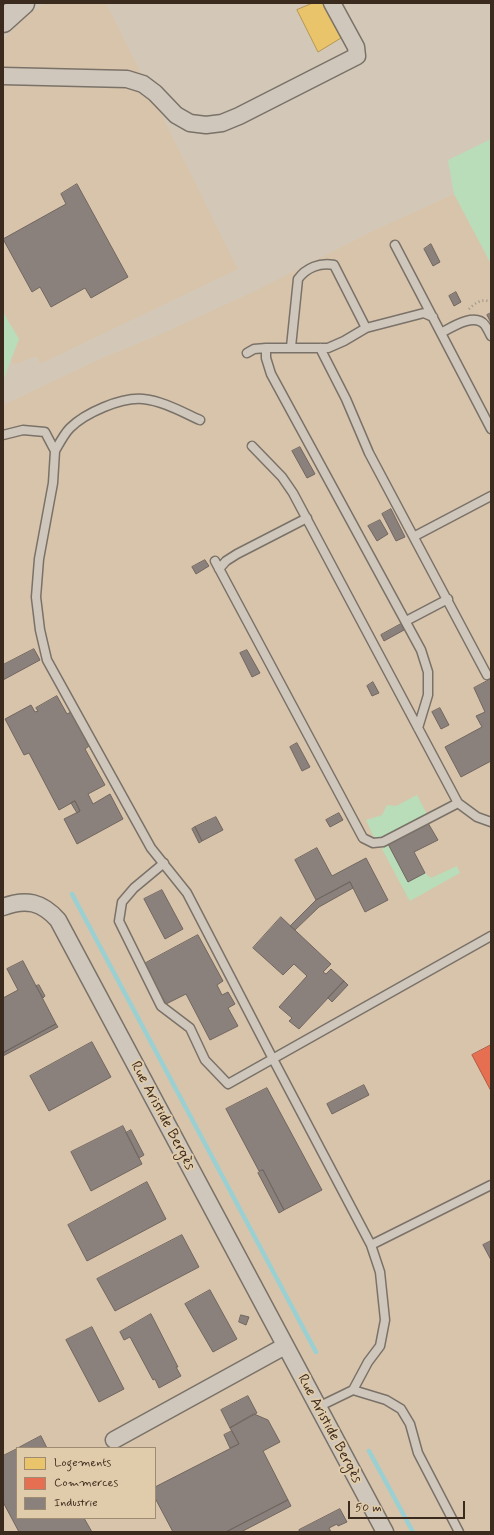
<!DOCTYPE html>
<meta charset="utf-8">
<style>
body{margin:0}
#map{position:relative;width:494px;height:1535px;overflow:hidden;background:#d3c8b7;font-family:Mynerve,sans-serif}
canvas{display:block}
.frame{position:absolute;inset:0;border:4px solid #3b2a1e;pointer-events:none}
.legend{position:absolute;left:16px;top:1447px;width:140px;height:72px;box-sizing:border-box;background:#e0cbaa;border:1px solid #9e8b72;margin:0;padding:5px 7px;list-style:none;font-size:12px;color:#3b2a1e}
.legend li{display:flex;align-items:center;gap:8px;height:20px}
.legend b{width:20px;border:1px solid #9e8b72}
.scale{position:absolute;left:348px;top:1501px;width:117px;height:18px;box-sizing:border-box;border:2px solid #3b2a1e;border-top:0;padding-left:5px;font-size:12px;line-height:14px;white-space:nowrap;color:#3b2a1e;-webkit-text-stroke:3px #e0cbaa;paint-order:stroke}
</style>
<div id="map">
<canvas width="494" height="1535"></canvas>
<div class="frame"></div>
<ul class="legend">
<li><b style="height:11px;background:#e9c46a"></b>Logements</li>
<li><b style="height:11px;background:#e76f51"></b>Commerces</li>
<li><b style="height:11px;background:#8a817c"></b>Industrie</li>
</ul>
<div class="scale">50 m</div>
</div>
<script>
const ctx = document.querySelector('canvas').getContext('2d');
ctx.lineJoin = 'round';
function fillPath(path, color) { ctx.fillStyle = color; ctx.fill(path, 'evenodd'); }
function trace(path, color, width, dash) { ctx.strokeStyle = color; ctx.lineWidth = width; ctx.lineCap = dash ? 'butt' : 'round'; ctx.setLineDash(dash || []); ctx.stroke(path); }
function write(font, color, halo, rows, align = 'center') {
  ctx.font = font + ' Mynerve,sans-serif'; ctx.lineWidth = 4; ctx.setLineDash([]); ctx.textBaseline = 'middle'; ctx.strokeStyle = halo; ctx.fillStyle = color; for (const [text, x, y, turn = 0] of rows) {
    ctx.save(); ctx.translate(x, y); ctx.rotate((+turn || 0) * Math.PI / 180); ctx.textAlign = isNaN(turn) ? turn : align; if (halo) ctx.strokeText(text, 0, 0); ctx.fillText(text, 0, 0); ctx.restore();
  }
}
fillPath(new Path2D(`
 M45 3H106L238 269 40 364 37 356 13 365 11 359 19 339 3 312V40L26 16Z
 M454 194 491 264V1532H3V405L102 358 161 334 251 293 373 231ZM17 1448H155V1518H17Z`), '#d8c4ab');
fillPath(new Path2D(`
 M491 139V264L454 194 448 160Z
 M3 312 19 339 3 381Z
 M417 795 427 814 386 837 379 839 373 836 366 820 382 815 387 805 396 806Z
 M388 844 408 881 425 873 431 878 457 866 460 873 410 901 408 898 382 849Z`), '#b9dcb9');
const homes = new Path2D(`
 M313 3H323L341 38 318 52 297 10Z`);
fillPath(homes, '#e9c46a');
trace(homes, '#b59653', 1);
const shops = new Path2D(`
 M491 1045V1091L472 1055Z`);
fillPath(shops, '#e76f51');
trace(shops, '#b35a42', 1);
const industry = new Path2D(`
 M77 184 128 277 91 298 85 288 51 307 40 287 32 292 3 239 66 204 61 194Z
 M431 244 440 262 433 266 424 249Z
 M456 292 461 302 454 306 449 296Z
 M491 313V323L487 315Z
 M300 447 315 474 307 478 292 451Z
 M391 509 405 537 396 541 382 514Z
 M380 520 388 534 377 541 368 526Z
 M205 560 209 566 196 574 192 567Z
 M401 624 404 630 384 641 381 635Z
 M34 649 40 660 3 680V665Z
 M247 650 260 673 252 677 240 653Z
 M491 679V761L461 777 445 747 482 727 476 716 485 712 474 688Z
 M373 682 379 693 372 696 367 686Z
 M57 696 67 714 71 712 89 746 85 749 105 785 88 794 93 804 110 794 123 819 77 844 64 819 80 811 75 801 59 810 29 753 24 755 5 719 31 705 35 712 38 711 36 708Z
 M440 708 449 725 441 729 432 712Z
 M297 743 310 767 302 771 290 747Z
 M75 801 80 811 77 813 71 803Z
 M339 813 343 820 330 827 326 820Z
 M216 817 223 830 202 841 195 827Z
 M428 823 438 840 414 852 425 873 408 882 388 844Z
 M195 827 202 841 199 843 192 829Z
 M317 848 332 876 366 858 388 900 365 912 350 882 316 900 295 860Z
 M350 882 353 888 319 907 295 930 290 926 316 900Z
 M162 890 183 929 165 939 144 899Z
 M281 917 331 964 323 972 326 974 331 969 344 981 299 1029 289 1021 292 1018 279 1007 307 976 294 964 283 975 253 948Z
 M198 935 223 981 217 985 222 995 228 992 235 1004 228 1008 238 1026 210 1040 186 994 166 1004 144 964Z
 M23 961 56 1024 3 1053V998L18 990 7 969Z
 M344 981 348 985 332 1002 328 998Z
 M39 985 45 996 43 998 36 986Z
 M56 1024 58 1027 3 1056V1053Z
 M92 1042 111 1077 49 1111 30 1076Z
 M364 1085 369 1095 332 1114 327 1104Z
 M267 1088 322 1190 284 1210 263 1170 259 1171 226 1109Z
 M123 1126 142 1164 91 1191 71 1152Z
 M131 1130 144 1155 139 1158 126 1133Z
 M263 1170 284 1210 279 1213 258 1173Z
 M147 1182 166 1219 87 1261 68 1225Z
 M182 1235 199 1267 115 1311 97 1279Z
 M491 1241V1260L483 1245Z
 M210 1290 237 1339 213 1352 185 1304Z
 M151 1314 178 1367H176L181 1376 159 1388 155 1379 153 1380 130 1337 124 1340 120 1332Z
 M241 1315 249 1317 246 1325 239 1322Z
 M92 1327 124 1389 99 1402 66 1340Z
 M248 1396 257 1413 230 1428 221 1410Z
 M254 1414 268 1420 280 1442 263 1451 288 1500 226 1532H173L155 1498V1487L239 1444 230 1428Z
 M232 1431 239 1444 230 1448 224 1435Z
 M41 1436 47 1448H18Z
 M17 1449V1518H84L92 1532H19L3 1502V1456Z
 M288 1500 291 1506 241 1532H226Z
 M340 1509 347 1522 338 1526 337 1524 329 1528 331 1532H299V1530Z`);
fillPath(industry, '#8a817c');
trace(industry, '#726760', 1);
trace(new Path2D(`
 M72 894 316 1352
 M369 1451 413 1532`), '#9bd0d2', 4.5);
const service = new Path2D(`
 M395 245 491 429
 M441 333C452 327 475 312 485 325 487 328 489 332 491 336
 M291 347 298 279C306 268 320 262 334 265L366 328
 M266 348V358L271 374 421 650 428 672V695L418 728
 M320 348 346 399 369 453 487 675
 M247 353 254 349 266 348H328L344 341 366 328 424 313 433 317
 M3 435 23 430 45 432 55 451 53 483 39 559 36 597 40 630 47 660 151 848 187 893 273 1059 371 1245 380 1272 385 1320 380 1346 368 1362 353 1390 318 1407
 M252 446 282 477 293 493 458 803 477 817 491 822
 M55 451C59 444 64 434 70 428 85 413 121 397 143 399 163 401 182 412 200 420
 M415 536 491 496
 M215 561 363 838 373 843 383 842 458 803
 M219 569 226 561 237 554 307 518
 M406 621 448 599
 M164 863 134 888 122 902 119 921 161 1006 190 1028 205 1060 228 1084 491 936
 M371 1245 491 1185
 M353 1390 386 1400 401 1409 410 1424 418 1453 459 1532`);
const minor = new Path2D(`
 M3 76 127 79 143 84 155 93 176 115 190 123 206 125 222 123 239 116 357 56 356 47 332 3
 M3 907C26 898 42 902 58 920L385 1532
 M114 1440 285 1346`);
const secondary = new Path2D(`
 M3 21 23 3`);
trace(service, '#7a7268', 11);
trace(minor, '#7a7268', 19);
trace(secondary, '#7a7268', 25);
trace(new Path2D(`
 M469 309C475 303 482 298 491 302`), '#9a9288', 2.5, [1, 3]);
trace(service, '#cfc7bb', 8);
trace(minor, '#cfc7bb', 16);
trace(secondary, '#cfc7bb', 22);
write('15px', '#3b2a1e', '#e0cbaa', [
 ["Rue Aristide Bergès",162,1116,62],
 ["Rue Aristide Bergès",329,1429,62]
]);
</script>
